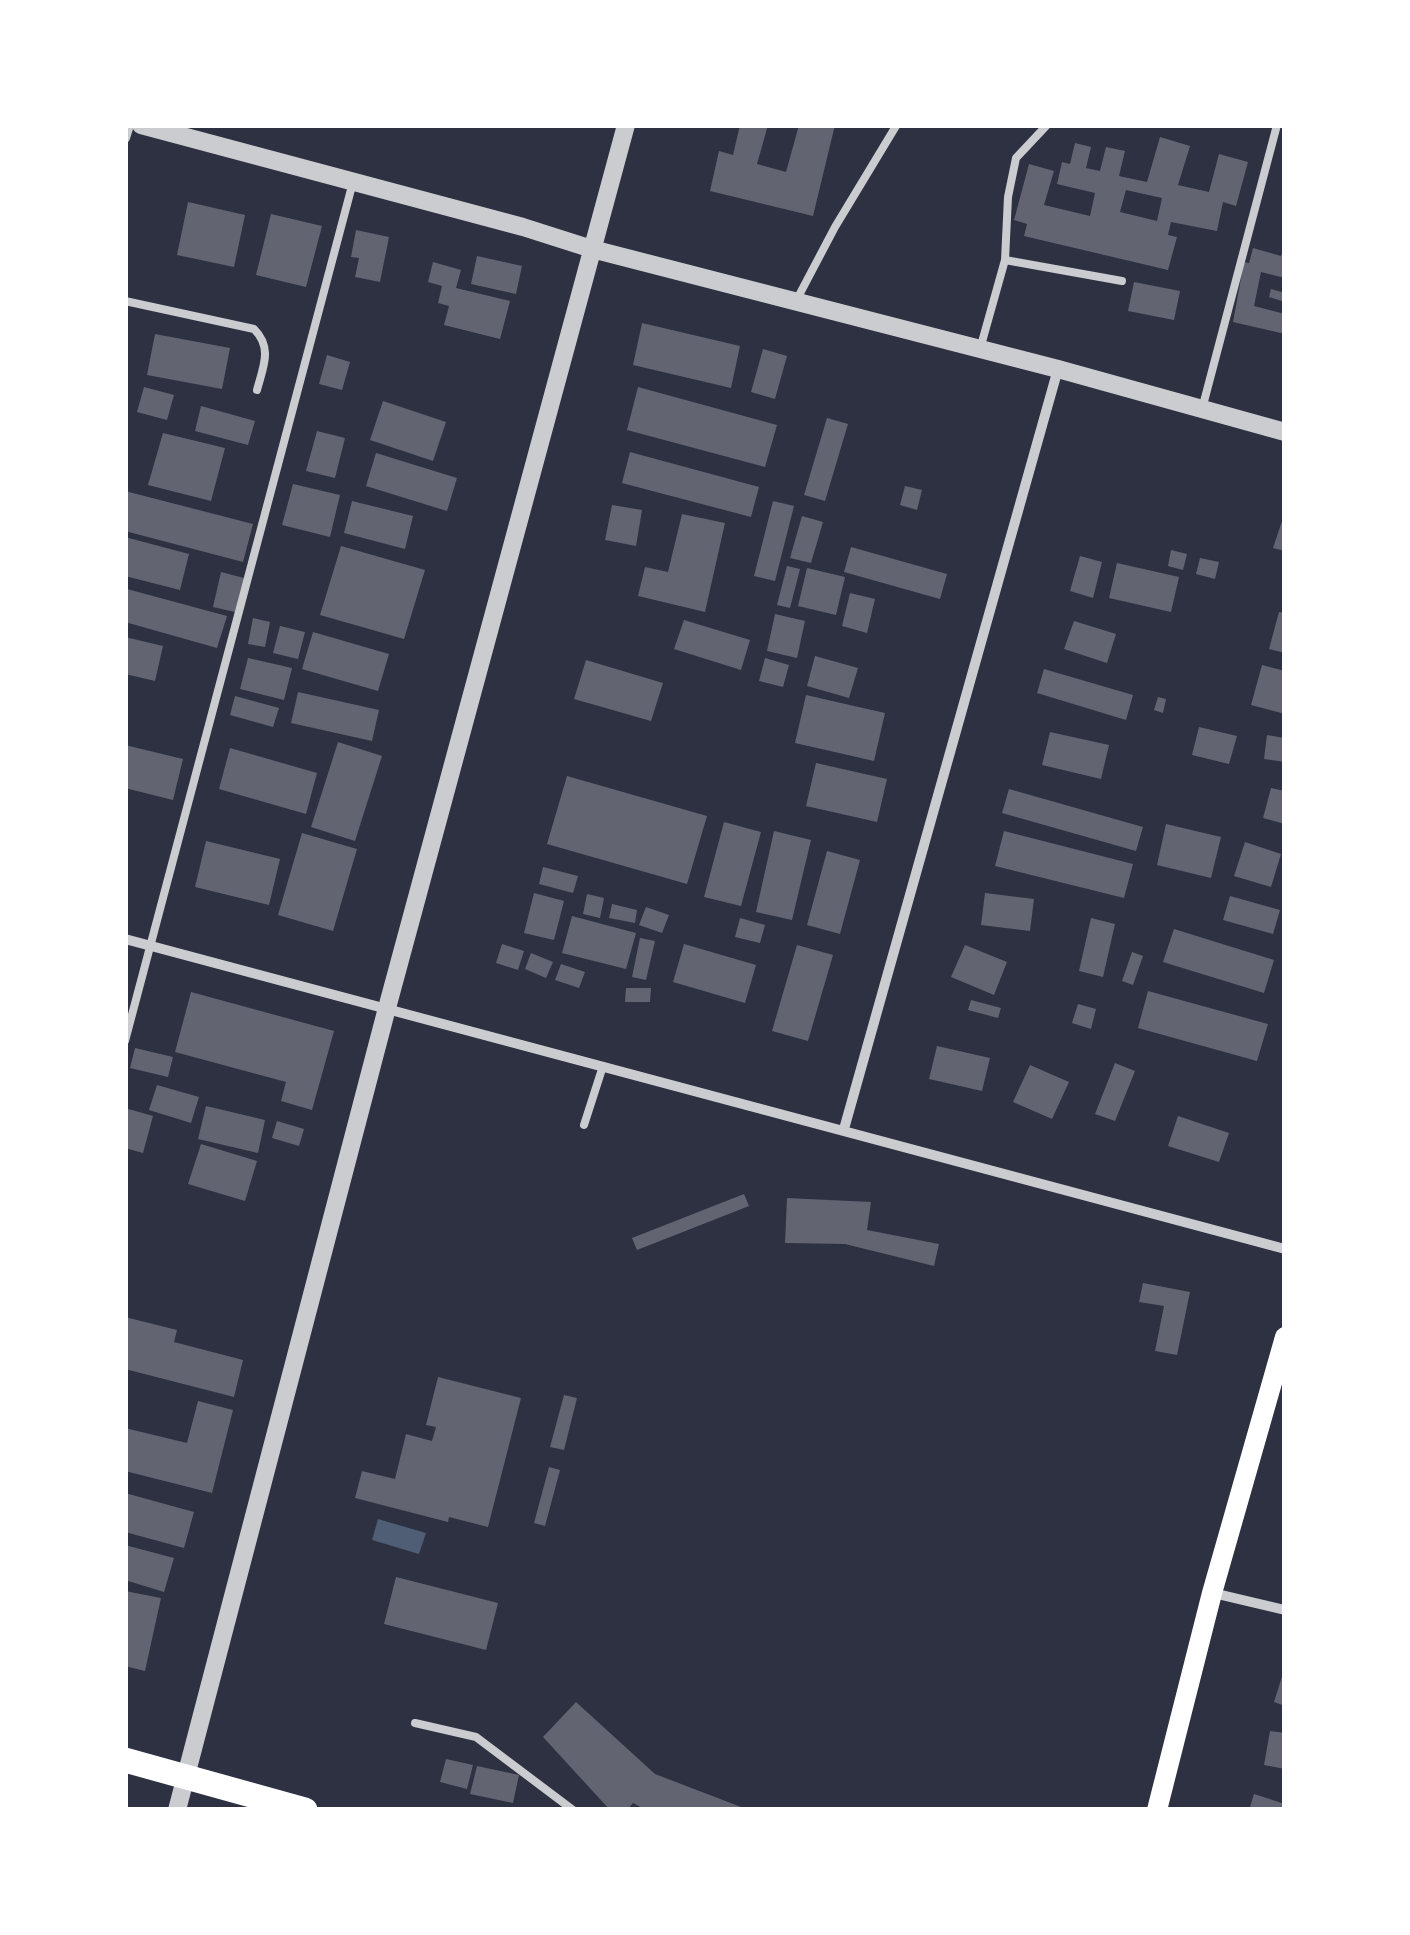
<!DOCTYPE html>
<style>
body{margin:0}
#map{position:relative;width:1410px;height:1935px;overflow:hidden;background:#2d3142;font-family:Inter,sans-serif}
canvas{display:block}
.frame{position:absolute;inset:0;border:128px solid #fff;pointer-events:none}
</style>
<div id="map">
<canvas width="1410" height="1935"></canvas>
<div class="frame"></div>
</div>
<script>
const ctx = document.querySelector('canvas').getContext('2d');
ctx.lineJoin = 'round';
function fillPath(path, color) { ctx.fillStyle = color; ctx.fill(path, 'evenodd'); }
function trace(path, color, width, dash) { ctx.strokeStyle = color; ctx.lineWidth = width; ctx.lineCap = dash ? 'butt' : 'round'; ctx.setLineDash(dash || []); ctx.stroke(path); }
fillPath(new Path2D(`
 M378 1519 426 1533 419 1554 372 1540Z`), '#4f5d75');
fillPath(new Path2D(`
 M740 125H768L757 164 786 172 799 125H835L813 216 710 191 719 151 733 155Z
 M1160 137 1190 146 1178 185 1209 192 1219 154 1248 162 1236 206 1223 202 1217 231 1171 222 1168 235 1177 237 1168 270 1024 236 1027 224 1014 220 1029 164 1054 171 1044 205 1090 216 1095 193 1057 184 1062 162 1070 164 1075 143 1091 147 1086 168 1100 171 1106 147 1125 151 1119 176 1147 182ZM1126 190 1162 198 1157 221 1120 212Z
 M188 202 245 215 234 267 177 255Z
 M271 214 322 226 306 287 256 275Z
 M356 230 389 237 380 282 355 277 359 258 351 257Z
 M1285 246V278L1261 272 1254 306 1285 314V334L1233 322 1244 262 1249 263 1253 248 1281 256Z
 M477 256 522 266 516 294 471 284Z
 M433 262 461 270 456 288 510 301 500 339 444 325 449 306 438 303 442 286 428 282Z
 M1134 282 1180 291 1174 320 1128 311Z
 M1271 289 1285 293V302L1269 297Z
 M642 323 740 346 731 388 633 365Z
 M155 334 230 348 222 389 147 375Z
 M763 349 787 356 775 399 751 392Z
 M327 355 350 362 342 390 319 384Z
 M144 387 174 395 167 420 137 412Z
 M638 387 777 425 765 467 627 430Z
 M383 401 446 422 433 461 370 440Z
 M201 406 255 421 248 445 195 431Z
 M827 418 848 424 825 501 804 495Z
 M317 431 345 438 335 478 306 471Z
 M163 433 225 448 211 501 148 485Z
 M630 452 759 487 751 517 622 483Z
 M376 453 457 478 447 511 366 486Z
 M293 484 340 495 330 537 282 525Z
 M905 486 922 490 917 510 900 505Z
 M125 491 253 524 243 562 125 531Z
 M352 501 413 516 405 549 344 533Z
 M773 501 794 506 775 581 754 576Z
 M612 505 642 510 636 546 605 540Z
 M1285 512V551L1273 548Z
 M682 514 725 523 705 612 638 596 645 567 668 572Z
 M802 516 823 522 811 563 790 558Z
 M125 537 189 554 180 590 125 576Z
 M341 546 425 570 404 639 320 615Z
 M851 547 947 574 940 599 844 572Z
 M1171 550 1187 554 1183 570 1168 566Z
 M1080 556 1102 562 1093 598 1070 591Z
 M1200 558 1219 562 1215 579 1196 574Z
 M1117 563 1179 577 1171 612 1109 598Z
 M787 566 800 569 790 608 777 605Z
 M807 568 845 577 836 615 798 606Z
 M221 572 244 578 235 612 213 607Z
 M127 589 227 616 217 648 125 622Z
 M850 593 875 599 867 633 842 626Z
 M1279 612 1285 613V653L1269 649Z
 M775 614 805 621 797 658 767 651Z
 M253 618 270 622 265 647 248 644Z
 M684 620 750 640 741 670 674 649Z
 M1074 621 1116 634 1107 663 1064 649Z
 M280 626 305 632 298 659 273 653Z
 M313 632 389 654 378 691 302 669Z
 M125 637 163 646 155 681 125 674Z
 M815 656 858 668 849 698 807 686Z
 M248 658 292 668 284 700 240 689Z
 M765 658 789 665 783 687 759 681Z
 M586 660 663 683 651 721 574 699Z
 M1262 665 1285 671V714L1251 705Z
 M1044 669 1133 695 1126 720 1037 693Z
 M298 692 379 710 372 741 291 723Z
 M806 695 885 713 874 761 795 743Z
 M235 696 279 708 273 727 230 715Z
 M1158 697 1166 699 1163 713 1154 710Z
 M1199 727 1237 736 1229 764 1192 755Z
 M1050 732 1109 745 1101 779 1042 765Z
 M1267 735 1285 738V762L1264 759Z
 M338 742 382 756 355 841 311 827Z
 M125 745 183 759 173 800 125 788Z
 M230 748 317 773 306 814 219 789Z
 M816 763 887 779 877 822 806 806Z
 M567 776 707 816 687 884 547 844Z
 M1271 788 1285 791V824L1263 818Z
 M1009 789 1143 827 1136 851 1002 813Z
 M724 822 761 832 741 906 704 897Z
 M1166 824 1221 837 1211 878 1157 865Z
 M774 831 811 840 792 920 756 912Z
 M1004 831 1133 864 1124 898 995 866Z
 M302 833 357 849 333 931 278 915Z
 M206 841 280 859 269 905 195 887Z
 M1245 842 1281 854 1271 887 1234 876Z
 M827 851 860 860 840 934 807 925Z
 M543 867 578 876 573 893 539 884Z
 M534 893 564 901 554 940 524 933Z
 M985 893 1034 899 1030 931 981 925Z
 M587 894 604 898 600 918 583 914Z
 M1230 896 1280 910 1273 934 1223 920Z
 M612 904 637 910 635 923 609 918Z
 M646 907 669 915 662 933 639 925Z
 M572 916 636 933 626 969 562 953Z
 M740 918 765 925 760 943 735 937Z
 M1091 918 1115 924 1103 977 1079 971Z
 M1174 929 1274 960 1264 993 1163 962Z
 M640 938 655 941 646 980 632 977Z
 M502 944 524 951 518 970 496 963Z
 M684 944 756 965 745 1003 673 982Z
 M797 945 833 955 808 1041 772 1031Z
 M965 945 1007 962 994 995 951 977Z
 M1132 952 1143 956 1133 985 1122 981Z
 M531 953 553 962 546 978 525 969Z
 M561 964 585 972 579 988 555 980Z
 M626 988H651L650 1002H625Z
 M1148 991 1268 1024 1257 1061 1138 1028Z
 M191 992 334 1031 312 1110 281 1101 286 1082 175 1052Z
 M971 1000 1001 1008 998 1018 968 1010Z
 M1078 1004 1096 1009 1091 1029 1072 1023Z
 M937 1046 990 1058 982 1091 929 1079Z
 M135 1048 173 1057 168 1077 130 1068Z
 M1115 1063 1135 1071 1115 1121 1095 1114Z
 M1030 1065 1069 1082 1052 1119 1013 1102Z
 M157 1085 199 1097 191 1123 149 1110Z
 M206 1106 265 1120 258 1153 198 1139Z
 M125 1108 153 1116 143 1153 125 1148Z
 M1178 1116 1229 1133 1219 1162 1168 1146Z
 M277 1121 304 1129 299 1146 272 1138Z
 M201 1144 257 1161 245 1201 188 1184Z
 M744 1194 749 1206 637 1250 632 1238Z
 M787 1198 871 1202 867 1230 939 1244 934 1266 845 1244 785 1243Z
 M1143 1283 1190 1292 1177 1355 1155 1351 1164 1306 1139 1302Z
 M125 1317 177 1330 174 1342 243 1360 234 1397 125 1369Z
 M438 1377 521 1398 488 1527 449 1517 448 1522 355 1498 362 1471 395 1479 406 1434 432 1441 436 1427 426 1425Z
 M564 1395 577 1398 564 1450 550 1447Z
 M198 1401 233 1410 212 1493 125 1471V1428L187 1443Z
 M549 1467 560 1470 545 1526 534 1523Z
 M125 1493 194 1512 184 1548 125 1532Z
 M125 1545 174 1558 164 1592 125 1580Z
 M396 1577 498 1603 486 1650 384 1624Z
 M125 1591 161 1598 145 1671 125 1666Z
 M1285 1667V1706L1274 1702Z
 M576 1702 655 1774 749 1810H646L633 1803 627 1810H610L543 1737Z
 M1270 1731 1285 1733V1769L1264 1765Z
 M446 1759 473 1765 467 1789 440 1782Z
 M477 1766 519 1775 513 1803 470 1794Z
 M1254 1794 1285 1804V1810H1249Z`), '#626471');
trace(new Path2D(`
 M1005 260 1122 281
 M125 301 254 329C273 348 263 367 257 390
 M796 301 835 227 896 126
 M980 349 1005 260 1008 197 1016 158 1047 125
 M1202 409 1277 125
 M125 1041 353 182
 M584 1125 603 1066
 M415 1723 476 1737 573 1810`), '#caccd0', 8);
trace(new Path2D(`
 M125 138 129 125
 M125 939 1285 1249
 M844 1129 1058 369
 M1213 1593 1285 1610`), '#caccd0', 10);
trace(new Path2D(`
 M141 125 523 227 592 249 1058 369 1285 432
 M177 1810 387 1008 626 125`), '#caccd0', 18);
trace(new Path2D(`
 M1157 1810 1212 1593 1285 1337`), '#fff', 20);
trace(new Path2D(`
 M125 1760 305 1810`), '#fff', 25);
</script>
